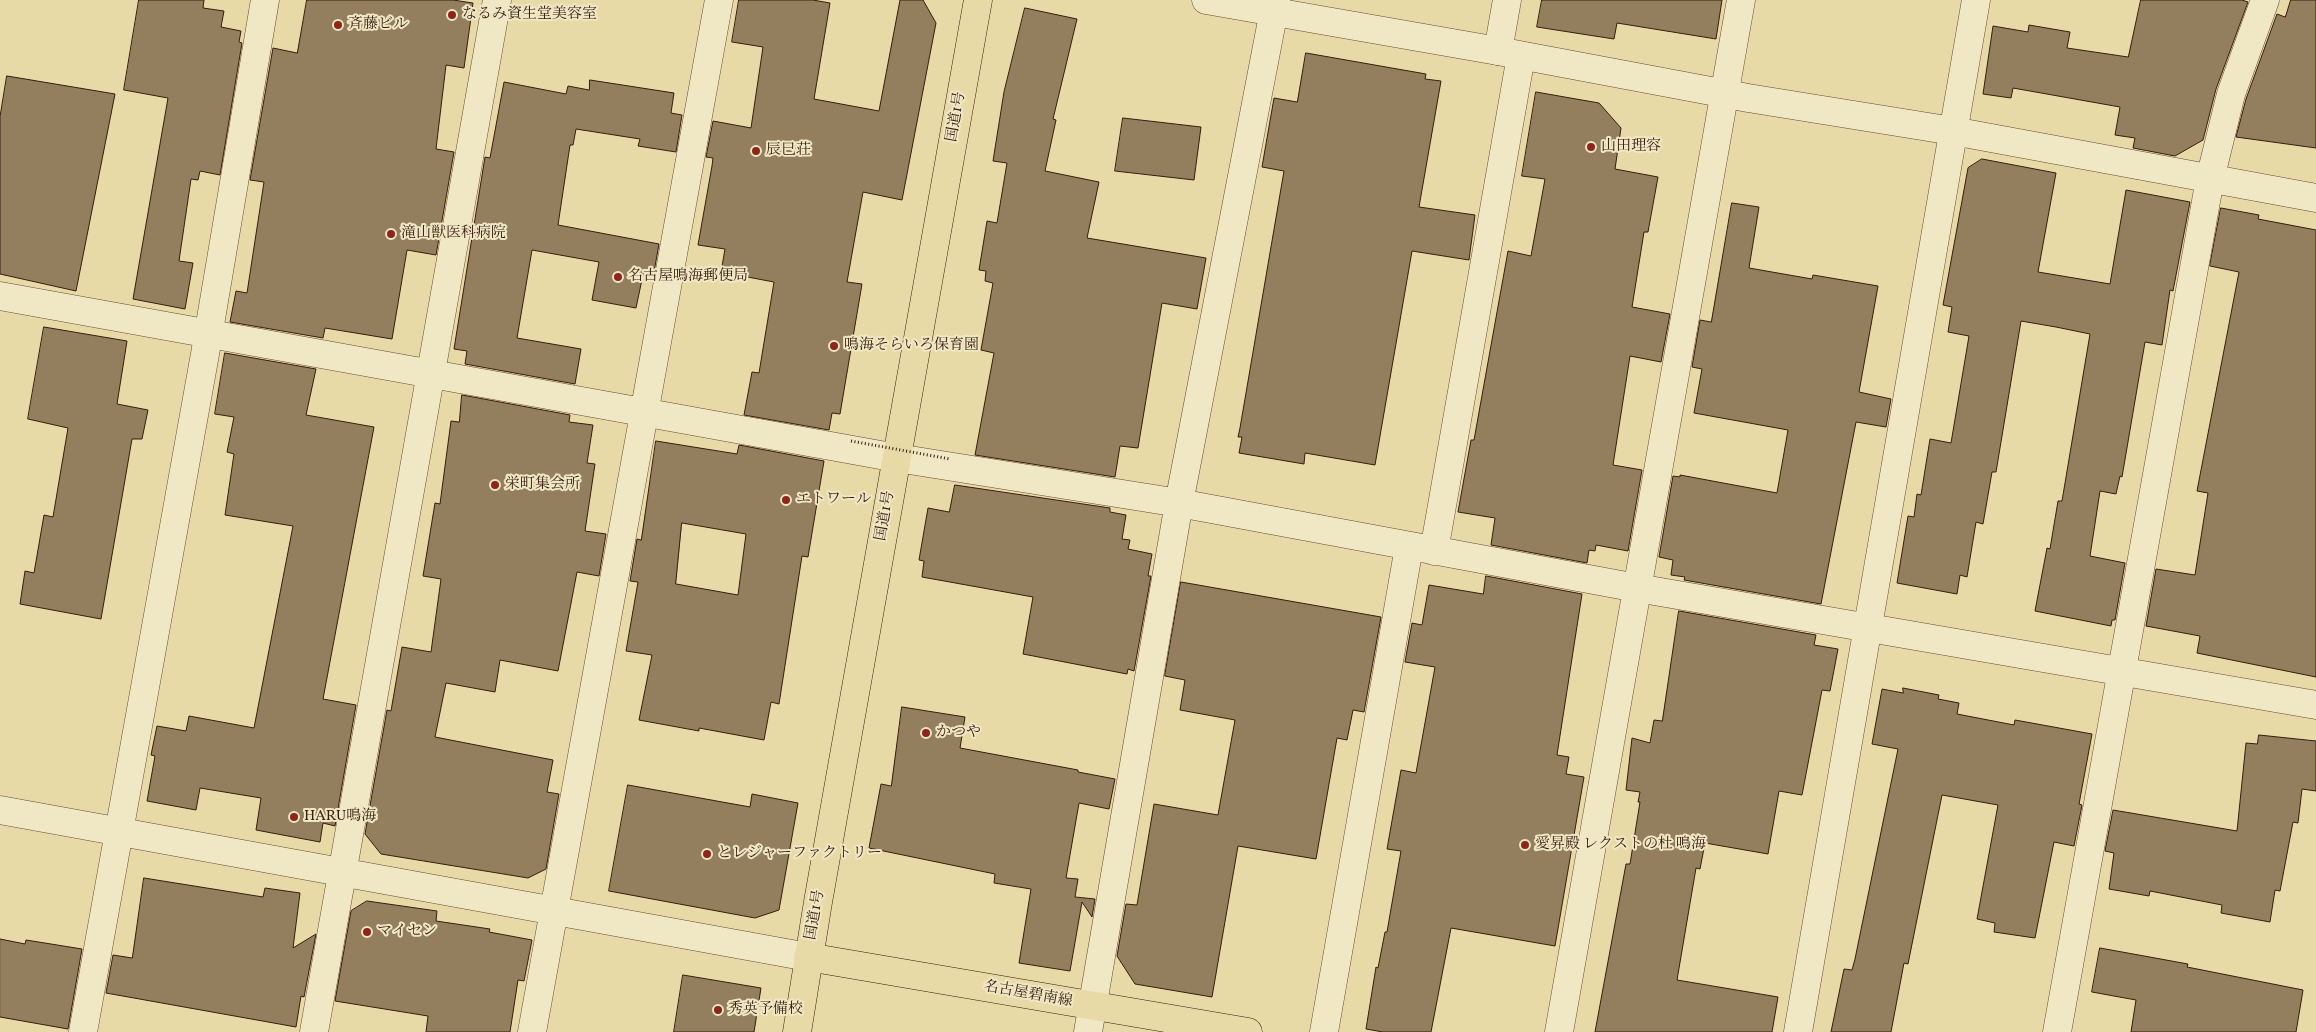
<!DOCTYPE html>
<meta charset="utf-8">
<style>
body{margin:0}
canvas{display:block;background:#e8daa6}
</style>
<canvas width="2316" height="1032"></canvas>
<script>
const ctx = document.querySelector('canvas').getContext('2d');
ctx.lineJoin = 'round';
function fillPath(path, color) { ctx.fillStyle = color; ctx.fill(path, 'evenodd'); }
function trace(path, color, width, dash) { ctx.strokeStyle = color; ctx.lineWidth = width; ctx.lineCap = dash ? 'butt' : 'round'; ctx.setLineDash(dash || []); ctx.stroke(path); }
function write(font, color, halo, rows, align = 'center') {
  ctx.font = font + ' Vollkorn,"Noto Serif JP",serif'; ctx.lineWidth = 4; ctx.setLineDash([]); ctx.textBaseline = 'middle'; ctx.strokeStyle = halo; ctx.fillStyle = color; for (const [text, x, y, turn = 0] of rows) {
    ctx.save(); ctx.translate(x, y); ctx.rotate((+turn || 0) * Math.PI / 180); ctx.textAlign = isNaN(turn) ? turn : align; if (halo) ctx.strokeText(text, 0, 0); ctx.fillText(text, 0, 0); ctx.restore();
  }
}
const building = new Path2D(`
 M139 0H204L203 8 224 11 221 27 241 31 239 42 242 43 220 175 200 171 198 180 191 179 179 261 193 263 185 309 133 299 168 98 124 90Z
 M307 0H453L473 3 464 68 446 65 436 149 454 152 436 255 407 250 392 339 325 328 323 338 230 322 236 291 247 293 264 182 250 180 273 48 297 53Z
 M739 0H813L830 3 814 99 879 111 900 0H923L936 23 902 200 863 192 847 282 862 284 840 414 832 413 829 430 744 415 752 372 759 373 774 282 721 272 725 249 698 245 712 166 713 158 706 157 713 121 751 128 763 47 732 42Z
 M1542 0H1722L1716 39 1617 23 1614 39 1537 27Z
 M2141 0H2242L2248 2 2216 89 2203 140 2175 156 2133 148 2135 138 2115 135 2120 107 2013 88 2011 98 1983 94 1993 26 2028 32 2029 25 2070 32 2067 48 2128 57Z
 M2291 0H2316V148L2236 137 2246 99 2277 14 2285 17Z
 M1025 8 1077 19 1053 119 1056 120 1045 171 1099 182 1087 238 1206 258 1197 309 1162 303 1138 448 1120 446 1115 477 975 455 994 353 981 350 993 283 985 281 986 271 979 270 987 221 997 223 1007 163 993 161 1004 92Z
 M1306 53 1426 74 1425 79 1441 81 1419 207 1475 215 1469 260 1412 251 1375 465 1305 453 1304 464 1239 453 1242 437H1238L1240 428 1284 171 1262 167 1274 98 1297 102Z
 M7 76 115 94 76 291 0 274V117Z
 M590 80 674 93 671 113 682 115 676 152 638 146 640 139 576 129 573 145H570L558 225 659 244 654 272 644 270 636 308 592 300 599 262 532 250 517 338 581 349 575 384 465 364 467 351 454 349 485 157 490 158 504 82 566 94 568 86 589 90Z
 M1536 92 1599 103 1621 128 1615 169 1658 177 1648 232H1644L1632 307 1670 314 1661 362 1630 356 1613 465 1642 470 1628 551 1596 545 1595 551 1589 550 1587 563 1491 545 1495 518 1458 512 1471 440H1474L1508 251 1531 256 1545 179 1522 176Z
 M1123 118 1201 127 1194 180 1115 171Z
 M1982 159 2056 173 2038 272 2110 284 2126 190 2190 202 2173 291 2170 290 2162 345 2145 342 2122 477 2120 476 2116 494 2100 491 2090 556 2125 563 2115 620H2112L2111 626 2035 611 2047 548 2050 549 2058 501H2062L2090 334 2056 327 2021 321 1996 472H1992L1983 524 1976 522 1967 577 1960 575 1957 594 1897 583 1908 516 1914 517 1917 494 1921 495 1930 439 1951 443 1969 336 1948 332 1952 307 1943 305 1968 168Z
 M1732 203 1759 207 1749 268 1812 279 1813 275 1878 286 1859 392 1891 399 1886 427 1856 422 1821 604 1684 580 1685 577 1671 575 1673 560 1659 557 1673 476 1680 477V475L1777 493 1788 430 1694 413 1702 369 1692 367 1700 320 1711 322Z
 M2221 208 2259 215 2258 219 2316 230V677L2197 653 2200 636 2146 626 2156 569 2195 575 2208 493 2197 491 2239 272 2210 266Z
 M44 327 127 341 117 404 148 410 142 439H132L101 619 20 604 25 571 34 573 44 515 53 517 68 428 28 419Z
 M225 353 316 369 306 415 374 427 323 699 356 705 335 826 323 823 320 842 256 830 261 798 200 788 196 810 147 801 155 756 151 755 157 726 186 731 189 716 254 728 293 526 225 515 234 454 227 452 234 417 215 414Z
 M462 395 570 415 569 422 593 425 587 463 595 464 585 531 606 534 599 576 577 572 558 671 500 660 495 692 446 683 435 737 553 760 547 792 559 794 546 869 528 878 381 854 365 834 387 710 391 711 402 647 431 652 441 579 423 576 435 503 440 504 451 421 459 422Z
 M656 441 737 454 739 445 824 461 808 557 802 556 779 704 771 702 764 740 699 728V731L639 720 652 655 626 651 638 582 630 581 637 539 641 540ZM682 523 746 534 738 595 676 584Z
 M955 485 1110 508V512L1126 515 1122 539 1130 540 1128 549 1152 554 1148 576H1151L1134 671 1128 669 1127 674 1023 654 1033 597 922 577 924 561 919 560 928 508 949 512Z
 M1486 576 1582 594 1557 755 1569 757 1566 774 1584 777 1555 946 1451 928 1431 1032H1383L1366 1029 1376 967 1378 968 1385 932H1387L1401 851 1387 849 1401 770 1416 773 1435 667 1405 662 1412 623 1422 625 1429 585 1483 594Z
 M1181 582 1381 617 1364 712 1353 710 1347 740 1337 738 1316 859 1238 846 1212 997 1135 984 1117 956 1126 904 1137 905 1154 804 1218 815 1235 720 1180 710 1185 680 1165 676Z
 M1679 611 1816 635 1814 645 1838 649 1830 691 1822 690 1802 795 1779 791 1768 854 1705 843 1700 869 1696 868 1677 980 1778 997 1772 1032H1595L1626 864H1630L1640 802H1638L1640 792 1626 790 1632 738 1650 743 1654 720 1662 721Z
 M1903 688 1939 695 1938 699 1959 703 1957 714 2014 725 2015 720 2092 734 2079 804 2082 805 2074 846 2054 842 2035 938 1994 932 1995 923 1977 919 1998 805 1942 795 1908 964 1904 963 1891 1032H1831L1844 969 1852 970 1855 959 1898 749 1872 744 1882 689 1903 693Z
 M902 707 965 717 960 748 1078 770V772L1115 779 1109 809 1079 803 1066 878 1078 879 1075 897 1095 899 1092 917 1082 902 1070 971 1019 963 1031 889 994 883 995 874 869 848 881 784 891 786Z
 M2259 735 2316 741V791L2302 789 2298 823 2293 822 2280 891 2275 890 2270 922 2221 913 2222 905 2150 891 2149 896 2109 889 2114 853 2105 851 2113 810 2237 831 2246 743 2257 744Z
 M628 785 750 807 752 794 798 803 779 910 755 918 609 891Z
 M144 878 263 897 265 888 300 893 293 948 316 934 304 997 301 996 296 1027 106 993 113 955 132 958Z
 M367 901 437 911 436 921 490 929 489 932 532 940 524 981 518 980 510 1032H426L428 1016 335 1001 351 911Z
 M0 939 25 944 26 940 82 949 68 1029 0 1017Z
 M2100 948 2188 964 2187 967 2303 990 2296 1032H2131L2136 1000 2092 992Z
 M683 975 761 988 754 1032H674Z`);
fillPath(building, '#937f5d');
trace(building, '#371c0d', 1);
const minor = new Path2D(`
 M1498 51 1507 0
 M0 296 897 458 1179 503 1637 588 2316 705
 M1434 551 1521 56
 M0 810 808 957
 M83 1032 205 354 265 0
 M314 1032 497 0
 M532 1032 719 0
 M1088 1032 1179 503 1276 0
 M1324 1032 1409 547
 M1559 1032 1741 0
 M1798 1032 1976 0
 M2057 1032 2210 179 2231 94 2265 0`);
const tertiary = new Path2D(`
 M1206 0 1498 51 1748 98 1953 131 2316 198`);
const primary = new Path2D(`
 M808 957 1248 1032`);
const trunk = new Path2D(`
 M797 1032 818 902 978 0`);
trace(minor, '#634c33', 29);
trace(tertiary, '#634c33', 29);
trace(primary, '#371c0d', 29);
trace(trunk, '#371c0d', 29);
trace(minor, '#f0e7c5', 28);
trace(tertiary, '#f0e7c5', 28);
trace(primary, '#e8daa6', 28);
trace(trunk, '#e8daa6', 28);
trace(new Path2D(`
 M851 441 950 459`), '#371c0d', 3, [1, 2.5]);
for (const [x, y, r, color] of [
 [452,15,5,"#8f2418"],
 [338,25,5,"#8f2418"],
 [1591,147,5,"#8f2418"],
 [756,151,5,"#8f2418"],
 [391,234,5,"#8f2418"],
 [618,277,5,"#8f2418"],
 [834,346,5,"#8f2418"],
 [495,485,5,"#8f2418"],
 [786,500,5,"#8f2418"],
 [926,733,5,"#8f2418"],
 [294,817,5,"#8f2418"],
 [1525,845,5,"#8f2418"],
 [707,854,5,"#8f2418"],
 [367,932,5,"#8f2418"],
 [718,1010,5,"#8f2418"]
]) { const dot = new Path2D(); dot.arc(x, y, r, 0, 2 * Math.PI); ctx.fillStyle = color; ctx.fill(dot); trace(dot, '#f0e7c5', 2); }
write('15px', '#371c0d', '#f0e7c5', [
 ["なるみ資生堂美容室",462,15],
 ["斉藤ビル",348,25],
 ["山田理容",1601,147],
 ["辰巳荘",766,151],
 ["滝山獣医科病院",401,234],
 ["名古屋鳴海郵便局",628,277],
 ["鳴海そらいろ保育園",844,346],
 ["栄町集会所",505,485],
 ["エトワール",796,500],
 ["かつや",936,733],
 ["HARU鳴海",304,817],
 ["愛昇殿 レクストの杜 鳴海",1535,845],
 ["とレジャーファクトリー",717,854],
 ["マイセン",377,932],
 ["秀英予備校",728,1010]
], 'left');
write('15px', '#371c0d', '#f0e7c5', [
 ["国道1号",957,117,-80],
 ["国道1号",886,516,-80],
 ["国道1号",816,915,-80],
 ["名古屋碧南線",1028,995,10]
]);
</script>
